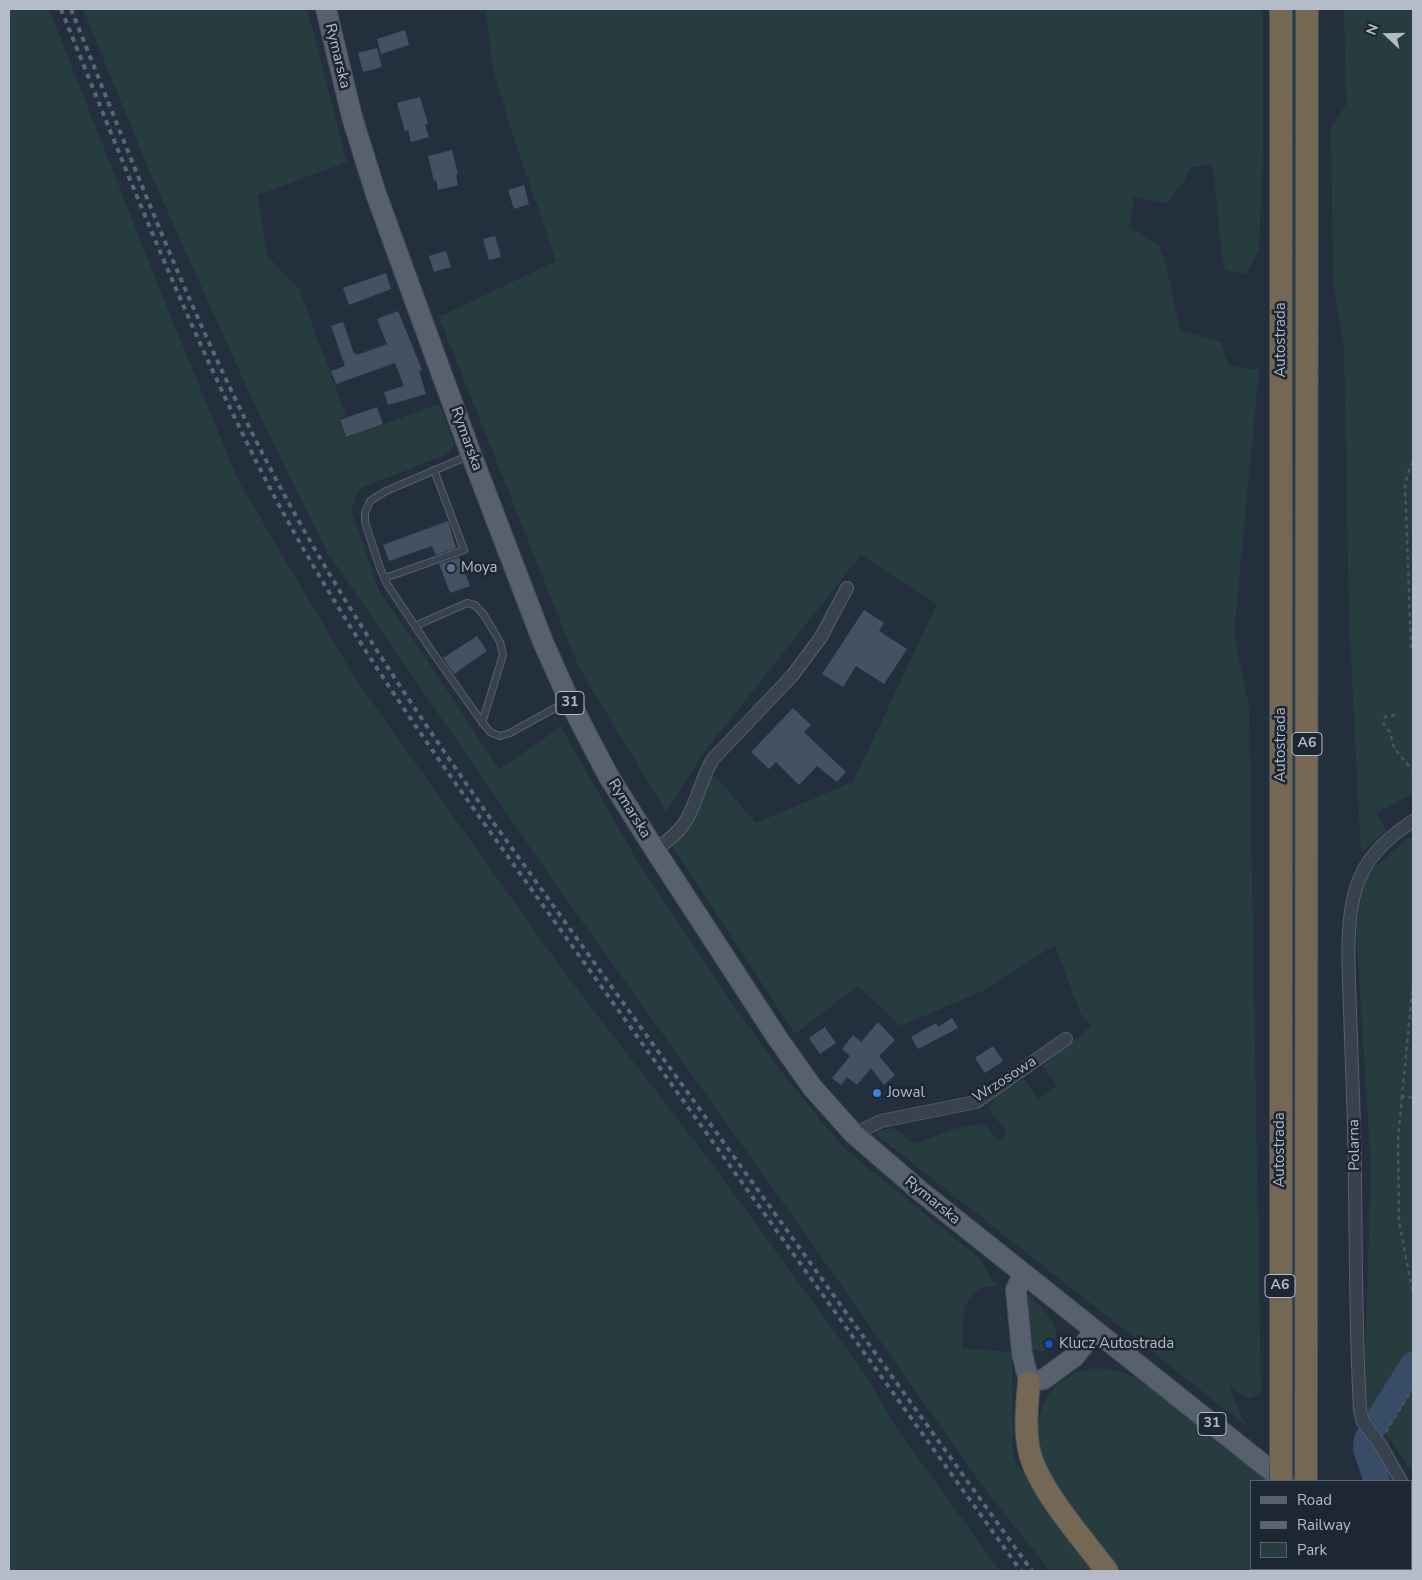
<!DOCTYPE html>
<style>
body{margin:0}
#map{position:relative;width:1422px;height:1580px;overflow:hidden;background:#242f3e;font-family:"Nunito Sans",sans-serif}
canvas{display:block}
.frame{position:absolute;inset:0;border:10px solid #b4bcc9;pointer-events:none}
.legend{position:absolute;left:1250px;top:1480px;width:162px;height:90px;box-sizing:border-box;background:#1d2633;border:1px solid #59626f;margin:0;padding:6px 9px;list-style:none;font-size:15px;color:#b4bcc9}
.legend li{display:flex;align-items:center;gap:10px;height:25px}
.legend b{width:25px;border:1px solid #59626f}
.north{position:absolute;left:1362px;top:10px;width:50px;height:50px;-webkit-text-stroke:4px #1d2633;paint-order:stroke;rotate:291deg;font-size:14px;font-weight:700;line-height:20px;text-align:center;color:#b4bcc9}
.north::after{content:'';display:block;margin:auto;width:18px;height:22px;background:#b4bcc9;clip-path:polygon(50% 0,100% 100%,50% 72%,0 100%)}
</style>
<div id="map">
<canvas width="1422" height="1580"></canvas>
<div class="frame"></div>
<ul class="legend">
<li><b style="height:6px;background:#56606e"></b>Road</li>
<li><b style="height:6px;background:#5a6575"></b>Railway</li>
<li><b style="height:14px;background:#263c3f"></b>Park</li>
</ul>
<div class="north">N</div>
</div>
<script>
const ctx = document.querySelector('canvas').getContext('2d');
ctx.lineJoin = 'round';
function fillPath(path, color) { ctx.fillStyle = color; ctx.fill(path, 'evenodd'); }
function trace(path, color, width, dash) { ctx.strokeStyle = color; ctx.lineWidth = width; ctx.lineCap = dash ? 'butt' : 'round'; ctx.setLineDash(dash || []); ctx.stroke(path); }
function write(font, color, halo, rows, align = 'center') {
  ctx.font = font + ' "Nunito Sans",sans-serif'; ctx.lineWidth = 5; ctx.setLineDash([]); ctx.textBaseline = 'middle'; ctx.strokeStyle = halo; ctx.fillStyle = color; for (const [text, x, y, turn = 0] of rows) {
    ctx.save(); ctx.translate(x, y); ctx.rotate((+turn || 0) * Math.PI / 180); ctx.textAlign = isNaN(turn) ? turn : align; if (halo) ctx.strokeText(text, 0, 0); ctx.fillText(text, 0, 0); ctx.restore();
  }
}
fillPath(new Path2D(`
 M9 9H49L164 300 238 480 355 678 561 968 713 1165 865 1374 897 1429 1000 1571H9Z
 M83 9H307L347 162 258 195 267 254 281 272 299 288 346 416 338 419 346 438 439 404 454 444 449 453 443 456 371 484 361 488 356 495 351 510 380 593 417 645 499 769 561 727 639 864 729 999 786 1078 844 1148 979 1258 994 1283 998 1286 980 1288 964 1306 962 1348 1012 1352 1013 1454 1016 1463 1061 1529 1094 1571H1050L981 1484 765 1177 554 882 328 553 258 412 151 175Z
 M485 9H1263V152L1259 250 1246 274 1225 270 1220 240 1213 165 1190 167 1184 182 1166 203 1134 197 1129 227 1159 245 1167 269 1180 330 1221 342 1229 366 1259 370 1234 633 1249 707 1261 1393 1250 1399 1229 1386 1245 1425 873 1132 895 1128 914 1144C928 1139 973 1119 986 1126 990 1129 995 1137 998 1141L1007 1133 989 1109C991 1095 1013 1086 1024 1079L1037 1099 1057 1086 1043 1066 1091 1026 1080 1013 1055 945 983 991 900 1026 858 986 795 1034 672 846 696 817 709 783 714 775 756 823 853 782 937 604 861 555 702 755 666 812 578 666 439 317 556 261 510 126 493 68Z
 M1289 9H1299L1297 1472 1289 1466Z
 M1344 9H1413V793L1377 813 1386 830 1361 852 1349 622 1344 346 1333 282 1331 127 1346 105Z
 M1413 835V1472L1391 1441 1371 1424 1364 1400 1371 1166 1356 928 1365 876 1406 840Z
 M1028 1294C1041 1308 1071 1332 1048 1349 1041 1354 1036 1350 1030 1346L1025 1297Z
 M1096 1368 1122 1372 1135 1377 1156 1390 1265 1477V1481H1251V1569H1264V1571H1117C1101 1549 1085 1527 1070 1506 1063 1496 1054 1487 1050 1477 1037 1452 1032 1417 1050 1393 1062 1378 1077 1370 1096 1368Z
 M1314 1569H1384L1387 1571H1314Z`), '#263c3f');
trace(new Path2D(`
 M1375 1425 1413 1365
 M1367 1439 1366 1449 1377 1481
 M1372 1571V1570`), '#394c67', 26);
fillPath(new Path2D(`
 M405 30 409 45 381 54 377 39Z
 M377 48 382 67 363 72 358 53Z
 M420 97 428 124 425 125 429 137 411 142 408 130 405 131 397 103Z
 M452 150 458 174 456 175 458 185 438 190 436 180 434 181 428 156Z
 M524 185 529 204 514 209 508 190Z
 M495 236 501 257 489 260 483 239Z
 M446 251 451 267 434 272 429 256Z
 M386 273 391 289 349 305 343 288Z
 M398 311 422 370 419 371 426 394 388 405 384 392 404 386 395 363 336 384 331 371 345 366 331 326 343 322 354 354 356 353 357 355 387 344 377 319Z
 M377 407 383 424 346 437 340 420Z
 M448 521 456 548 436 555 432 546 389 561 383 545Z
 M459 557 470 586 450 593 439 564Z
 M864 610 884 623 879 631 907 649 884 684 856 666 843 687 822 674Z
 M477 636 487 651 454 674 443 658Z
 M793 708 811 725 804 732 846 772 837 782 817 766 799 785 776 762 769 769 751 752Z
 M952 1018 958 1028 918 1049 911 1037 936 1023 938 1027Z
 M878 1022 895 1040 879 1056 895 1075 884 1085 871 1068 857 1085 847 1077 841 1085 832 1078 850 1056 842 1049 853 1035 861 1042Z
 M825 1027 836 1043 820 1054 809 1038Z
 M993 1046 1003 1061 985 1073 975 1058Z`), '#455162');
const lane = new Path2D(`
 M468 456 386 491 370 501 365 513V522L380 568 387 584 431 650 479 718 490 732 500 736 510 733 566 702
 M385 578 464 550 434 470
 M415 626 467 603 475 605 484 615 500 642 503 655 482 723`);
const street = new Path2D(`
 M655 850C668 841 681 831 688 817 698 798 702 777 713 759L792 676 821 637 847 588
 M854 1134 881 1121 976 1102 1066 1039
 M1401 1481 1380 1444 1363 1422 1360 1410C1354 1305 1357 1200 1353 1096 1352 1058 1350 1020 1349 982 1348 951 1347 918 1356 888 1365 858 1387 838 1413 821
 M1411 1498 1413 1502
 M1411 1569 1413 1565`);
const primary = new Path2D(`
 M326 9 352 117 376 194 471 454 543 642 569 700 589 739 609 777 655 850 776 1036 812 1087 854 1134 920 1191 1284 1481
 M1023 1274 1016 1290 1022 1353 1029 1382 1044 1379 1074 1357 1095 1331
 M1394 1569 1397 1571`);
const highway = new Path2D(`
 M1029 1382C1027 1406 1024 1430 1030 1454 1040 1491 1083 1539 1107 1571
 M1281 1460V9
 M1306 1481 1307 9
 M1281 1569V1571
 M1306 1571V1569`);
trace(lane, '#565f6c', 8);
trace(street, '#565f6c', 14);
trace(primary, '#414a57', 22);
trace(highway, '#434c59', 24);
trace(new Path2D(`
 M1413 462 1410 467 1405 484 1411 647 1413 648
 M1395 715 1385 717 1383 723 1390 732 1394 748 1413 771
 M1413 983 1402 1096 1413 1098
 M1402 1096 1398 1140 1399 1222 1413 1294
 M1386 1432 1413 1388`), '#44595c', 2.5, [4, 4]);
trace(lane, '#38414e', 6);
trace(street, '#38414e', 12);
trace(primary, '#56606e', 20);
trace(highway, '#746855', 22);
trace(new Path2D(`
 M61 9C127 172 191 337 273 494 335 610 409 719 486 826L1021 1571
 M71 9C133 163 192 319 269 466 333 589 409 702 488 815L1032 1571`), '#5a6575', 4, [5, 5]);
const highwayBridge = new Path2D(`
 M1281 1481V1460`);
trace(highwayBridge, '#434c59', 24, []);
trace(highwayBridge, '#746855', 22);
for (const [x, y, r, color] of [
 [451,568,5,"#5c6f8a"],
 [877,1093,5,"#3f7fe0"],
 [1049,1344,5,"#1a4fb4"]
]) { const dot = new Path2D(); dot.arc(x, y, r, 0, 2 * Math.PI); ctx.fillStyle = color; ctx.fill(dot); trace(dot, '#1d2633', 2); }
for (const [x, y, w] of [
 [570,703,28],
 [1307,744,30],
 [1280,1286,30],
 [1212,1424,28]
]) { const box = new Path2D(); box.roundRect(x - w / 2, y - 11.5, w, 23, 4); ctx.fillStyle = '#1d2633'; ctx.fill(box); trace(box, '#b4bcc9', 1); }
write('bold 14px', '#b4bcc9', null, [
 ["31",570,703],
 ["A6",1307,744],
 ["A6",1280,1286],
 ["31",1212,1424]
]);
write('15px', '#b4bcc9', '#1d2633', [
 ["Rymarska",337,56,76],
 ["Autostrada",1281,340,-90],
 ["Rymarska",466,439,70],
 ["Autostrada",1281,745,-90],
 ["Rymarska",629,809,58],
 ["Wrzosowa",1005,1080,-33],
 ["Polarna",1355,1145,-91],
 ["Autostrada",1280,1150,-90],
 ["Rymarska",932,1201,39]
]);
write('15px', '#b4bcc9', '#1d2633', [
 ["Moya",461,568],
 ["Jowal",887,1093],
 ["Klucz Autostrada",1059,1344]
], 'left');
</script>
